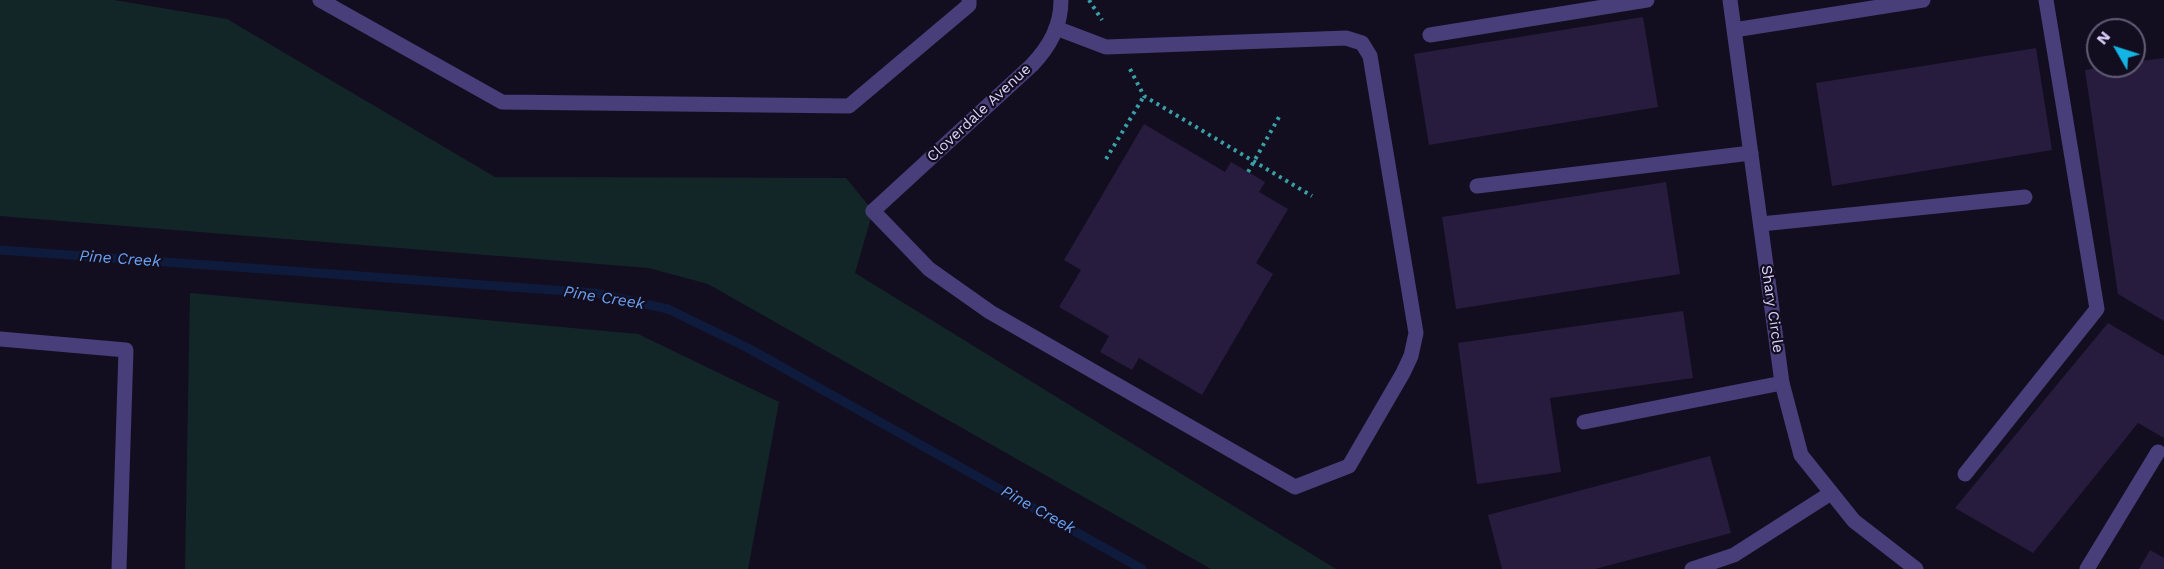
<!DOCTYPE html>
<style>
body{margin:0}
#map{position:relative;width:2164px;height:569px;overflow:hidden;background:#130e1f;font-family:"Work Sans",sans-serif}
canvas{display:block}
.north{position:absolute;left:2086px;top:18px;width:60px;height:60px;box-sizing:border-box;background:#130e1f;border:2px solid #635c77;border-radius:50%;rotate:309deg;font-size:16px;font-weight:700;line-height:24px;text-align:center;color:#dbd1fb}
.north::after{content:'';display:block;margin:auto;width:21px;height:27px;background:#14b5e4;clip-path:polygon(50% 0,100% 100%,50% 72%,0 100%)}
</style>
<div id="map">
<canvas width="2164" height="569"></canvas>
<div class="north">N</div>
</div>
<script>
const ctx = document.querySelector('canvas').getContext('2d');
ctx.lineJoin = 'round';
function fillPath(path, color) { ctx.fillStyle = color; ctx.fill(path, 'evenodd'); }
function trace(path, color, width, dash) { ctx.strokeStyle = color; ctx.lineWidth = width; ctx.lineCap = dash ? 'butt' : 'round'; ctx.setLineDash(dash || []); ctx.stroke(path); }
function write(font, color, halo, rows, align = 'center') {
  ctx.font = font + ' "Work Sans",sans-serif'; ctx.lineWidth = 4.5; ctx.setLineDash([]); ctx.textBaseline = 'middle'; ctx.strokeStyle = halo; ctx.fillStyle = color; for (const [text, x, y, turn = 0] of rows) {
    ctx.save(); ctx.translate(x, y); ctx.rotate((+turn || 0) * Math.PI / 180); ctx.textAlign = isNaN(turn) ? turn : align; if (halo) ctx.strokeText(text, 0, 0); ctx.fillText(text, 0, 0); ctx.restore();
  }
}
fillPath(new Path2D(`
 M0 0H114L227 19 495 177 846 178 873 211 855 273 1336 569H1211L708 284 649 268 0 216Z
 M190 293 638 334 779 402 748 569H185Z`), '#122628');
trace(new Path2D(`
 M0 250 595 293 668 309 748 348 1142 569`), '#0f1b3d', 9);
fillPath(new Path2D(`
 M1643 17 1658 107 1429 145 1414 54Z
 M2036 48 2052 150 1832 186 1816 83Z
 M2164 58V321L2118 294 2085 70 2110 66H2134V62Z
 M1144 124 1225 172 1231 162 1265 182 1259 192 1288 209 1256 263 1273 274 1202 395 1139 358 1132 370 1100 352 1109 336 1059 307 1081 270 1064 260Z
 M1666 182 1680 274 1456 309 1442 217Z
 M1683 311 1693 378 1550 398 1561 472 1477 484 1458 343Z
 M2108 323 2164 356V438L2138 423 2033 553 1955 508Z
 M1710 456 1731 533 1595 569H1502L1488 515Z
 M2150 550 2164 558V569H2139Z`), '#271c3e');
trace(new Path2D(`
 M1089 0 1102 20
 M1130 69 1144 96 1312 196
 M1106 159 1144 96
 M1248 172 1279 117`), '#38a0a8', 4, [3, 4.5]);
trace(new Path2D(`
 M320 0 502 102 849 106 969 5V0
 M1430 35 1647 0
 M1477 186 1751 153
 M873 211 929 269 990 312 1295 487 1349 466 1403 373 1411 356 1416 333 1370 56 1362 43 1346 38 1106 47 1056 28
 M1761 224 2025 197
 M0 339 126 350 119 569
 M1584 422 1782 383
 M1965 474 2097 309 2046 0
 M1692 569 1734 555 1831 493
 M2087 569 2158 452`), '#473e7a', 15);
trace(new Path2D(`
 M1730 0 1782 383 1801 455 1854 521 1916 569
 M1734 30 1923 0
 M873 211 1032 65C1049 47 1061 27 1061 0`), '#473e7a', 15);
write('15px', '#dbd1fb', '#130e1f', [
 ["Cloverdale Avenue",979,113,-43],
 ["Shary Circle",1772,309,82]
]);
write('italic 16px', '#68a1f2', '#130e1f', [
 ["Pine Creek",120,259,4],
 ["Pine Creek",604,298,9],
 ["Pine Creek",1038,510,29]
]);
</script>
